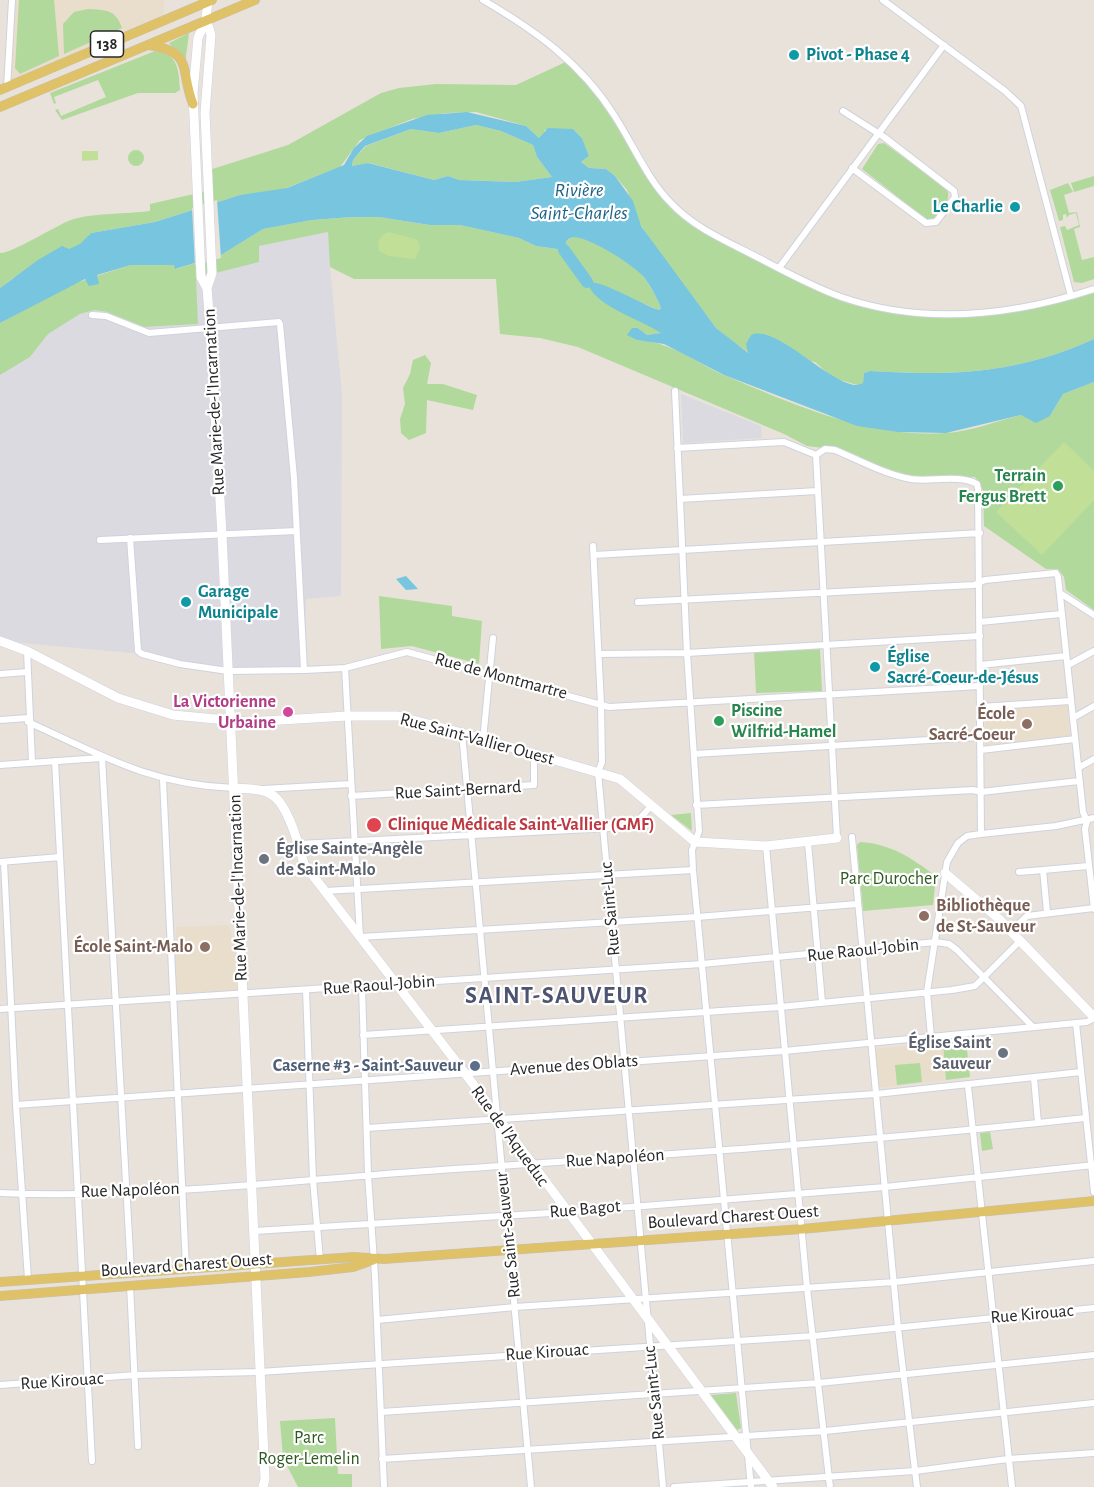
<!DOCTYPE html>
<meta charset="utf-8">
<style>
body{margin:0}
canvas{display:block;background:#e8e2da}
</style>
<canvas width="1094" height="1487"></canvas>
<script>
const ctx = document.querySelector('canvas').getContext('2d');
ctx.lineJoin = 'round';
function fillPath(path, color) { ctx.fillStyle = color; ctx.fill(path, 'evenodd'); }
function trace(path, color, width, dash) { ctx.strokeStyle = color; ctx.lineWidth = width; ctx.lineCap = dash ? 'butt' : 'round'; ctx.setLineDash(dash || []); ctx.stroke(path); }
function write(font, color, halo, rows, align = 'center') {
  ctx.font = font + ' "Alegreya Sans",sans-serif'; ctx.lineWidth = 4.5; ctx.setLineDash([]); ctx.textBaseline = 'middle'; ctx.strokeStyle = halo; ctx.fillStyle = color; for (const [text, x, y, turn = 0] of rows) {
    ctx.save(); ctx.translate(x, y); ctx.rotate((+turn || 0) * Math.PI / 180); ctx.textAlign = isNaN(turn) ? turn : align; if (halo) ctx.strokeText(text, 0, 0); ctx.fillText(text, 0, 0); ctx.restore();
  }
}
fillPath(new Path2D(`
 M328 232 332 235 330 267 342 395 341 596 306 599 304 670 228 671 142 654 0 641V375L30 357 48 334 80 314 94 310 107 312 144 327 197 324 195 278 258 246Z
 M681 394 761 426 762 438 683 443Z`), '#dcdae1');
fillPath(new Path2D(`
 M16 0H164L163 20 7 88Z
 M1067 703 1070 736 985 745V712Z
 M229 925 240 966 242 993 174 998 176 927Z
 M966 1040 970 1077 878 1088 875 1049Z`), '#e8decb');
fillPath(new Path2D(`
 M19 0H54L59 56 20 74 15 68Z
 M88 9C105 10 116 9 122 28L64 54 63 24 74 12Z
 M189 33 185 64 169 43Z
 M155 51C178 52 179 71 180 90L175 93H138L62 120 55 110 58 109 61 116 106 97 98 80 54 97 56 103 54 104 50 93Z
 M570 60 586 76 670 203 719 237 840 296 923 314 1009 311 1094 289V339C1017 374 953 376 870 371L864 373 863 383 857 385 833 378 815 362 750 354 733 342 716 328 661 255 638 221 627 190 615 176 606 169 589 168 581 162 589 156 582 138 573 129 545 130 542 138H539L526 126 476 112 446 113 412 119 360 140 340 167 276 192 240 195 155 222 91 233 80 245 13 278 0 288V253C11 254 55 226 71 220 91 213 127 214 150 211V204L207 191 206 171 288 145 381 93 399 88 436 84 516 85Z
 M476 125 501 131 533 145 537 157 552 177 515 182 459 180 448 176 434 180 369 163 352 166 353 160 366 146 411 129 439 133Z
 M884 143 947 189C952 201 941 210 933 219H926L862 169 878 144Z
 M128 158a8 8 0 1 1 16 0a8 8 0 1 1-16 0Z
 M1094 176V186L1074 192 1071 183Z
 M1068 183 1073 192 1064 195 1069 213 1077 212 1080 227 1074 229 1082 260 1094 257V279L1082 283 1074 282 1060 227 1065 226 1067 230 1079 225 1076 213 1069 215 1067 218 1066 214 1063 215V220L1059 221 1050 190Z
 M352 217H379L430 225H460L519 238 536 246 563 250C565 246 566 241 570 238 583 231 634 265 643 276 651 286 656 296 661 308L659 310 620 294 648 325 662 333 647 335 638 328 637 340C670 341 696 363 726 376 795 405 868 438 945 433 970 432 996 421 1021 415L1027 417 1050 416 1063 394 1094 382V610L1066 590 1064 577 1058 569H1046L984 526 983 490 975 477 928 479 909 476 823 448 807 446 784 434 578 347 540 338 500 334 496 279H354L330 267 328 232 259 246V262L196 278 198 324 144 327 107 312 94 310 80 314 48 334 30 357 0 375V323L68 286 96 276 131 265H174L176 269 221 255 263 229 312 220Z
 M425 355 431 363 427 384H443L477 395 473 410 427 400 426 433 409 440 401 433 400 419 405 404 403 388 410 374 413 360Z
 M379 596 452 606V616L482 621 479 664 412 646 381 649Z
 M820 649 822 691 756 693 754 652Z
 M691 813 692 831 671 815Z
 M860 842C892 844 911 858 936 876L933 905 863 911 857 845Z
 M966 1041 970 1077 946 1080 943 1043Z
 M920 1063 922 1082 897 1085 895 1065Z
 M990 1132 993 1149 982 1151 980 1133Z
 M736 1393 741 1428 737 1430 711 1395Z
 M335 1418 338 1474H352V1487H298L283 1458 280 1421Z`), '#b2d99c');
fillPath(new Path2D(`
 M82 151H98V160L82 161Z
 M389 232 418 240 420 248 415 259 389 256 379 251 378 242 383 235Z
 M1064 442 1094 471V500L1042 555 996 512Z`), '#c2df98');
fillPath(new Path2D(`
 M467 112 526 126 539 138 548 128 573 129 582 138 589 156 581 162 589 168 606 169 615 176 633 201 641 226 716 328 748 353 746 344 751 335C775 323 830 385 857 385L863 383 864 373 870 371C953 376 1017 374 1094 339V382L1063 394 1050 416 1036 423 1021 415 946 433 898 432 857 426 724 375 664 344 637 340 627 335 632 328H638L647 335 661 333C640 319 594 306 587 282 602 280 641 304 659 310L661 308C656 296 651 286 643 276 633 265 583 232 570 238 566 240 565 246 564 250L536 246 519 238 460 225H430L379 217H352L312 220 263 229 221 255 175 269 174 265H131L97 275 99 284 89 286 85 279 0 323V288L38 260 62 246 69 249 80 244 91 233 155 222 240 195 287 188 344 165 354 148 367 136 427 115ZM476 125 501 131 533 145 537 157 552 177 515 182 459 180 448 176 434 180 368 163 352 166 353 160 365 146 411 129 439 133Z
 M406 576 418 589 406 590 396 579Z`), '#78c5df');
fillPath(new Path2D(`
 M217 200 221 258 195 266 192 208Z`), '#e8e2da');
trace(new Path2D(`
 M564 250 587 282`), '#78c5df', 12);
const street = new Path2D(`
 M483 0C536 31 581 63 614 115 633 144 647 179 671 203 693 227 726 241 755 256 782 270 811 286 841 297 925 326 1011 316 1094 289
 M883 0 1005 91 1021 106 1071 296
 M7 88 12 0
 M843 111 884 137 954 191 955 197 936 222 926 223 852 168
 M779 268 944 45
 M92 315 106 316 149 333 279 322 280 324 294 478 304 670
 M675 391 687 653 699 831 692 850 693 870 751 1487
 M677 448 784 442 816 455
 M816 455 825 449 835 450C859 460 884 474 911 479 931 482 959 474 977 484L978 489 981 834 967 836 958 843 947 862 927 992 931 1037
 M816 455 837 838
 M680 499 817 491
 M130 538 138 651 142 654 180 664 228 671 304 670 345 668 407 652 609 707 980 686
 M100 540 296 531
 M593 546 601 704 602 762 598 772 663 1487
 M594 555 980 533
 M1060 593 1094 615
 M638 602 974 585 985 580 1056 573 1058 577 1083 812 1087 821 1085 829 1094 909
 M980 622 1061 614
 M27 651 32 762
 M599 654 687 653 980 636
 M980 665 1066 656
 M1068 665 1094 651
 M345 668 360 937 697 917 857 904
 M0 674 27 672
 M980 707 1070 701
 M1073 718 1094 706
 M0 720 28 718
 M28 722C101 755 151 785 234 788
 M462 733 531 1487
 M483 740 493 638
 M981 750 1075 739
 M694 754 980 737
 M102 758 131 1272
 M55 761 92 1461
 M0 765 101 758
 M1078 768 1094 759
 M163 780 186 1268
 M263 789 350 784
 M351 796 534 785V755
 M696 805 973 790 981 792 1079 781
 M981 834 1056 826 1094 818
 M852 837 898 1328 917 1487
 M808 843 822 1002
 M299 844 629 827 634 825 652 805
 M766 846 807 1288 830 1487
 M0 862 60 857
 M4 862 16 1105 28 1279
 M1019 872 1043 870
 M325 891 693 870
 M1047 912 1043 870 1088 866
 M1011 931 1027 916 1094 908
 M362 987 368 1175 375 1276 384 1487
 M306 990 313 1180 320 1260
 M0 1009 702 964 936 942 949 944 957 950 1032 1026
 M1076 1023 1094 1192
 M363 1035 780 1007 952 990 975 986 1020 941
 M1034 1078 1038 1123
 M968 1086 1012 1487
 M16 1105 784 1051 1087 1022 1094 1018
 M367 1128 876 1094 1081 1072
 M0 1193C141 1199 285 1181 426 1171 646 1156 866 1142 1085 1118
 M254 1231 567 1212 885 1187 1094 1165
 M130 1285 138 1446
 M377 1320 515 1307 895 1282 1094 1261
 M0 1385 135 1375 259 1372 814 1336 1094 1308
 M381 1412 819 1383 1094 1355
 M382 1459 825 1431 1094 1403
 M674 1487 915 1471 1008 1459 1094 1453`);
const secondary = new Path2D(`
 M208 0 206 19 198 38 193 93 201 277 207 288 210 326 222 535 265 1479 263 1487
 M206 19 211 35 205 113 212 273 207 288
 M0 641 27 651 118 698 173 715 248 722 347 716H398L462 733 620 779 695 842 766 846 837 838
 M234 788C246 789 262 788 272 795 287 803 300 847 304 864L464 1072 773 1487
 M945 873 999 919 1094 1017`);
const primary = new Path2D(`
 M148 45C195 52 179 69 193 104
 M0 90 212 0
 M0 107 255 0
 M0 1282 354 1257 384 1259 802 1229 1094 1201
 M0 1296 309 1272 353 1267 373 1260`);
trace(street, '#cfd2de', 8);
trace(secondary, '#cfd2de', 10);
trace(primary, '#c3c3c3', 10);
trace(street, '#fff', 6);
trace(secondary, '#fff', 9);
trace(primary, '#dfc168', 9);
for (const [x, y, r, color] of [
 [794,55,6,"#0f9aa8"],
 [1015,207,6,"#0f9aa8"],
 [1058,486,6,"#2e9e5b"],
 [186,602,6,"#0f9aa8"],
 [875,667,6,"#0f9aa8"],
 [288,712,6,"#d1479c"],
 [719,721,6,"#2e9e5b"],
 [1027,724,6,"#8d6e63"],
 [374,825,8,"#e0444e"],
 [264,859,6,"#6b7280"],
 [924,916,6,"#8d6e63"],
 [205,947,6,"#8d6e63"],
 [1003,1053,6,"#6b7280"],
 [475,1066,6,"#5c6f8a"]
]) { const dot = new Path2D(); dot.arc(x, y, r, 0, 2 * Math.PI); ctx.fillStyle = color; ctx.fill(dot); trace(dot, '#fff', 2); }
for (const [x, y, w] of [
 [107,44,33]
]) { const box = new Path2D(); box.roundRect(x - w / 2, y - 13, w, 26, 4.5); ctx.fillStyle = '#fff'; ctx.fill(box); trace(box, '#272727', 1.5); }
write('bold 16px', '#272727', null, [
 ["138",107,44]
]);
write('bold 18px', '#0d838f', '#fff', [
 ["Pivot - Phase 4",806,55],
 ["Le Charlie",1003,207,"right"],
 ["Garage",198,592],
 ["Municipale",198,613],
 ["Église",887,657],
 ["Sacré-Coeur-de-Jésus",887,678]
], 'left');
write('18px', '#272727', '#fff', [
 ["Rue Marie-de-l'Incarnation",214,402,-93],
 ["Rue de Montmartre",501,676,15],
 ["Rue Saint-Vallier Ouest",477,739,15],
 ["Rue Saint-Bernard",458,790,-3],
 ["Rue Marie-de-l'Incarnation",238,888,-92],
 ["Rue Saint-Luc",610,909,-95],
 ["Rue Raoul-Jobin",863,950,-6],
 ["Rue Raoul-Jobin",379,985,-4],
 ["Avenue des Oblats",574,1065,-4],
 ["Rue de l'Aqueduc",510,1136,54],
 ["Rue Napoléon",615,1158,-4],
 ["Rue Napoléon",130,1190,-2],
 ["Rue Bagot",585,1209,-5],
 ["Boulevard Charest Ouest",733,1217,-4],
 ["Rue Saint-Sauveur",508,1235,-96],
 ["Boulevard Charest Ouest",186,1265,-4],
 ["Rue Kirouac",1032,1314,-5],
 ["Rue Kirouac",547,1352,-4],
 ["Rue Kirouac",62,1381,-4],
 ["Rue Saint-Luc",654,1393,-96]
]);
write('bold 18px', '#27864d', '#fff', [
 ["Terrain",1046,476],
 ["Fergus Brett",1046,497],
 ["Piscine",731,711,"left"],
 ["Wilfrid-Hamel",731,732,"left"]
], 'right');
write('bold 18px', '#b23c85', '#fff', [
 ["La Victorienne",276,702],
 ["Urbaine",276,723]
], 'right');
write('bold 18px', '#785e54', '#fff', [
 ["École",1015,714],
 ["Sacré-Coeur",1015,735],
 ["Bibliothèque",936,906,"left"],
 ["de St-Sauveur",936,927,"left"],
 ["École Saint-Malo",193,947]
], 'right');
write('bold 18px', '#be3a42', '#fff', [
 ["Clinique Médicale Saint-Vallier (GMF)",388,825]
], 'left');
write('bold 18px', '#5b616d', '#fff', [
 ["Église Sainte-Angèle",276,849],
 ["de Saint-Malo",276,870],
 ["Église Saint",991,1043,"right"],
 ["Sauveur",991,1064,"right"]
], 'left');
write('18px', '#2e5a21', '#fff', [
 ["Parc Durocher",889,879],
 ["Parc",309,1438],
 ["Roger-Lemelin",309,1459]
]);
write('bold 18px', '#4e5e75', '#fff', [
 ["Caserne #3 - Saint-Sauveur",463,1066]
], 'right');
write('italic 20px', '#1c6386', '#fff', [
 ["Rivière",579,190],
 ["Saint-Charles",579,213]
]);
ctx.letterSpacing = '1.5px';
write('bold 24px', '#4d5472', '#fff', [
 ["SAINT-SAUVEUR",557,996]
]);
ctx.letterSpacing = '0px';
</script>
